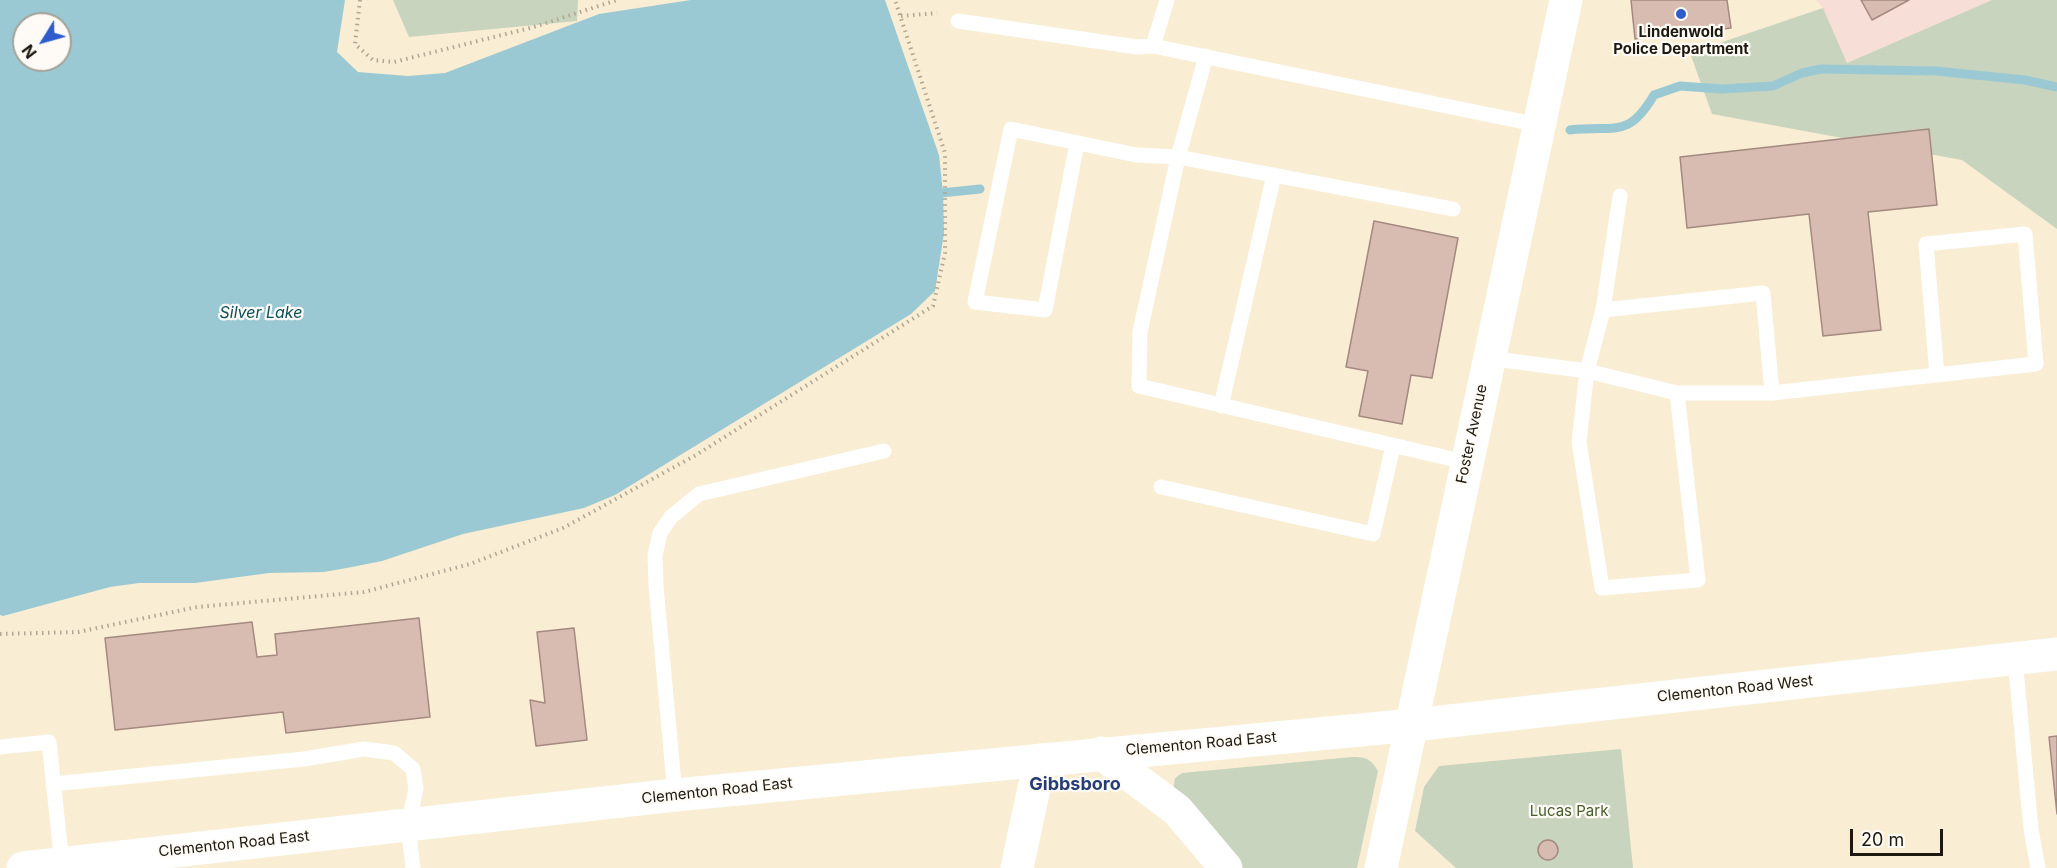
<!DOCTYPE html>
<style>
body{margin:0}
#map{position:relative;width:2057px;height:868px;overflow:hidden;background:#f9edd4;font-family:Inter,sans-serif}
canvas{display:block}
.north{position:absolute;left:12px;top:12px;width:60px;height:60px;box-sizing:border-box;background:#fefbf6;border:2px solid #a4a19a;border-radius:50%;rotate:233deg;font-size:16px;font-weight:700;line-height:24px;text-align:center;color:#1d1910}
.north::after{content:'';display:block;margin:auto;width:21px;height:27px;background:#2e5ccb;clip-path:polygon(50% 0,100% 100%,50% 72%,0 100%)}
.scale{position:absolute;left:1850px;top:829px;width:93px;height:27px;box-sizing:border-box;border:3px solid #1d1910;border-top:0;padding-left:8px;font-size:18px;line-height:21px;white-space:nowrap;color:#1d1910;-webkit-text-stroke:4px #fefbf6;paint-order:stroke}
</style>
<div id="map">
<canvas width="2057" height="868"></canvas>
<div class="north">N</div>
<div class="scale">20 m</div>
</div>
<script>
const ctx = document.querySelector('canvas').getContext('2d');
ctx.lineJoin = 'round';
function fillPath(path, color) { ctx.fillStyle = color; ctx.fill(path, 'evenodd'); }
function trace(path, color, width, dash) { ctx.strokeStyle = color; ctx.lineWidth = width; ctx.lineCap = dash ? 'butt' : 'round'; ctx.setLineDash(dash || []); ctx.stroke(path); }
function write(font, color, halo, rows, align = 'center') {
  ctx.font = font + ' Inter,sans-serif'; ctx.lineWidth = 4.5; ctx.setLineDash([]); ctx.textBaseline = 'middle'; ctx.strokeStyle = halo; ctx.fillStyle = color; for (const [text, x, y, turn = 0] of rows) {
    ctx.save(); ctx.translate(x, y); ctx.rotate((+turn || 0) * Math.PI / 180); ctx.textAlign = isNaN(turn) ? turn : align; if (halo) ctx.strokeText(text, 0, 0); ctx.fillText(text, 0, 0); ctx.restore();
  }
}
fillPath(new Path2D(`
 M1816 0H1992L1847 63 1823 8Z`), '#f7ded6');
fillPath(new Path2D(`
 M393 0H578L577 21 409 37Z
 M1992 0H2057V229L1962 160 1712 114 1690 53 1823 8 1847 63Z
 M1621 749 1633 868H1456L1415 831 1424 787 1439 766Z
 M1352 757C1366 757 1371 759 1378 771L1357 868H1242L1173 790 1175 778 1182 773Z`), '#c8d4be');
fillPath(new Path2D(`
 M0 0H345L337 52 358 72 408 76 445 73 599 14 691 0H885L939 155 943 193 944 233 935 291 911 314 615 495 584 508 463 534 382 561 352 567 324 572 269 573 195 583H139L110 587 3 616 0 615ZM24 24H60V60H24Z`), '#9bc9d3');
trace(new Path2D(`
 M1570 130C1616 125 1628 139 1654 95L1680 86 1722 89 1773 86 1802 73 1821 69 1936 71 2025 80 2057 87
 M931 194 980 189`), '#9bc9d3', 9);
const building = new Path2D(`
 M1631 0H1727L1731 28 1635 39Z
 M1861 0H1909L1872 20Z
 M1929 129 1937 205 1868 212 1881 330 1823 336 1809 214 1687 228 1680 157Z
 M1374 221 1458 238 1432 378 1411 375 1402 424 1359 416 1368 371 1346 367Z
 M419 618 430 717 286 733 283 712 115 730 105 638 252 622 257 657 277 655 275 634Z
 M574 628 587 740 536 746 530 700 545 703 537 632Z
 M2057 736V814L2049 737Z
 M1538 850a10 10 0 1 1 20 0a10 10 0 1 1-20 0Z`);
fillPath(building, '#d8bcb1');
trace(building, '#a48980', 1.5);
trace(new Path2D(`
 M360 0 355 44 373 60 394 62 534 27 617 0
 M901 16 937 13
 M0 634 78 632 197 607 364 592 470 564 563 528 696 455 933 306 945 253V153L895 0`), '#b0a693', 4, [1.5, 4.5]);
trace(new Path2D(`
 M1167 0 1153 46 1539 125
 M958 21 1137 47 1153 46
 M1206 56 1178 157 1453 209
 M1077 143 1045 310 975 302 1011 129 1136 155 1178 157 1140 332 1139 386 1465 462
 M1620 196 1603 310 1587 371 1579 442 1602 588 1698 580 1677 393
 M1603 310 1763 293 1772 393
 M1488 358 1587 371 1677 393H1772L2036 364 2025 234 1926 244 1937 375
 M1221 406 1274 175
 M1161 487 1373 534 1393 446
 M2015 659 2031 829 2038 868
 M0 747 49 742 62 864
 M53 784 304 759 364 749 394 753 413 769 416 789 408 825 413 868
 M675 795 656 586 655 555 660 533 671 517 699 494 884 451`), '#fff', 15);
trace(new Path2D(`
 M1101 753 1177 810 1226 868
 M1017 868 1040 760
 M1381 868 1566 0`), '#fff', 33);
trace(new Path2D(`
 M23 868 675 795 1413 725 2057 654`), '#fff', 33);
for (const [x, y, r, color] of [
 [1681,14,6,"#2e5ccb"]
]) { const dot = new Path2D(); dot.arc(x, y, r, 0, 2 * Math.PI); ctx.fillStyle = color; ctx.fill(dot); trace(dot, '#fefbf6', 2); }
write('bold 15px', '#1d1910', '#fefbf6', [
 ["Lindenwold",1681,32],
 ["Police Department",1681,49]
]);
write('15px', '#1d1910', '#fefbf6', [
 ["Foster Avenue",1472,434,-78],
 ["Clementon Road West",1735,689,-6],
 ["Clementon Road East",1201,744,-5],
 ["Clementon Road East",717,791,-6],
 ["Clementon Road East",234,844,-6]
]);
write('15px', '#455d2c', '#fefbf6', [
 ["Lucas Park",1569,811]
]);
write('italic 16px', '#0b4f5a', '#fefbf6', [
 ["Silver Lake",261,313]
]);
write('bold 18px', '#253d75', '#fefbf6', [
 ["Gibbsboro",1075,785]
]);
</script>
